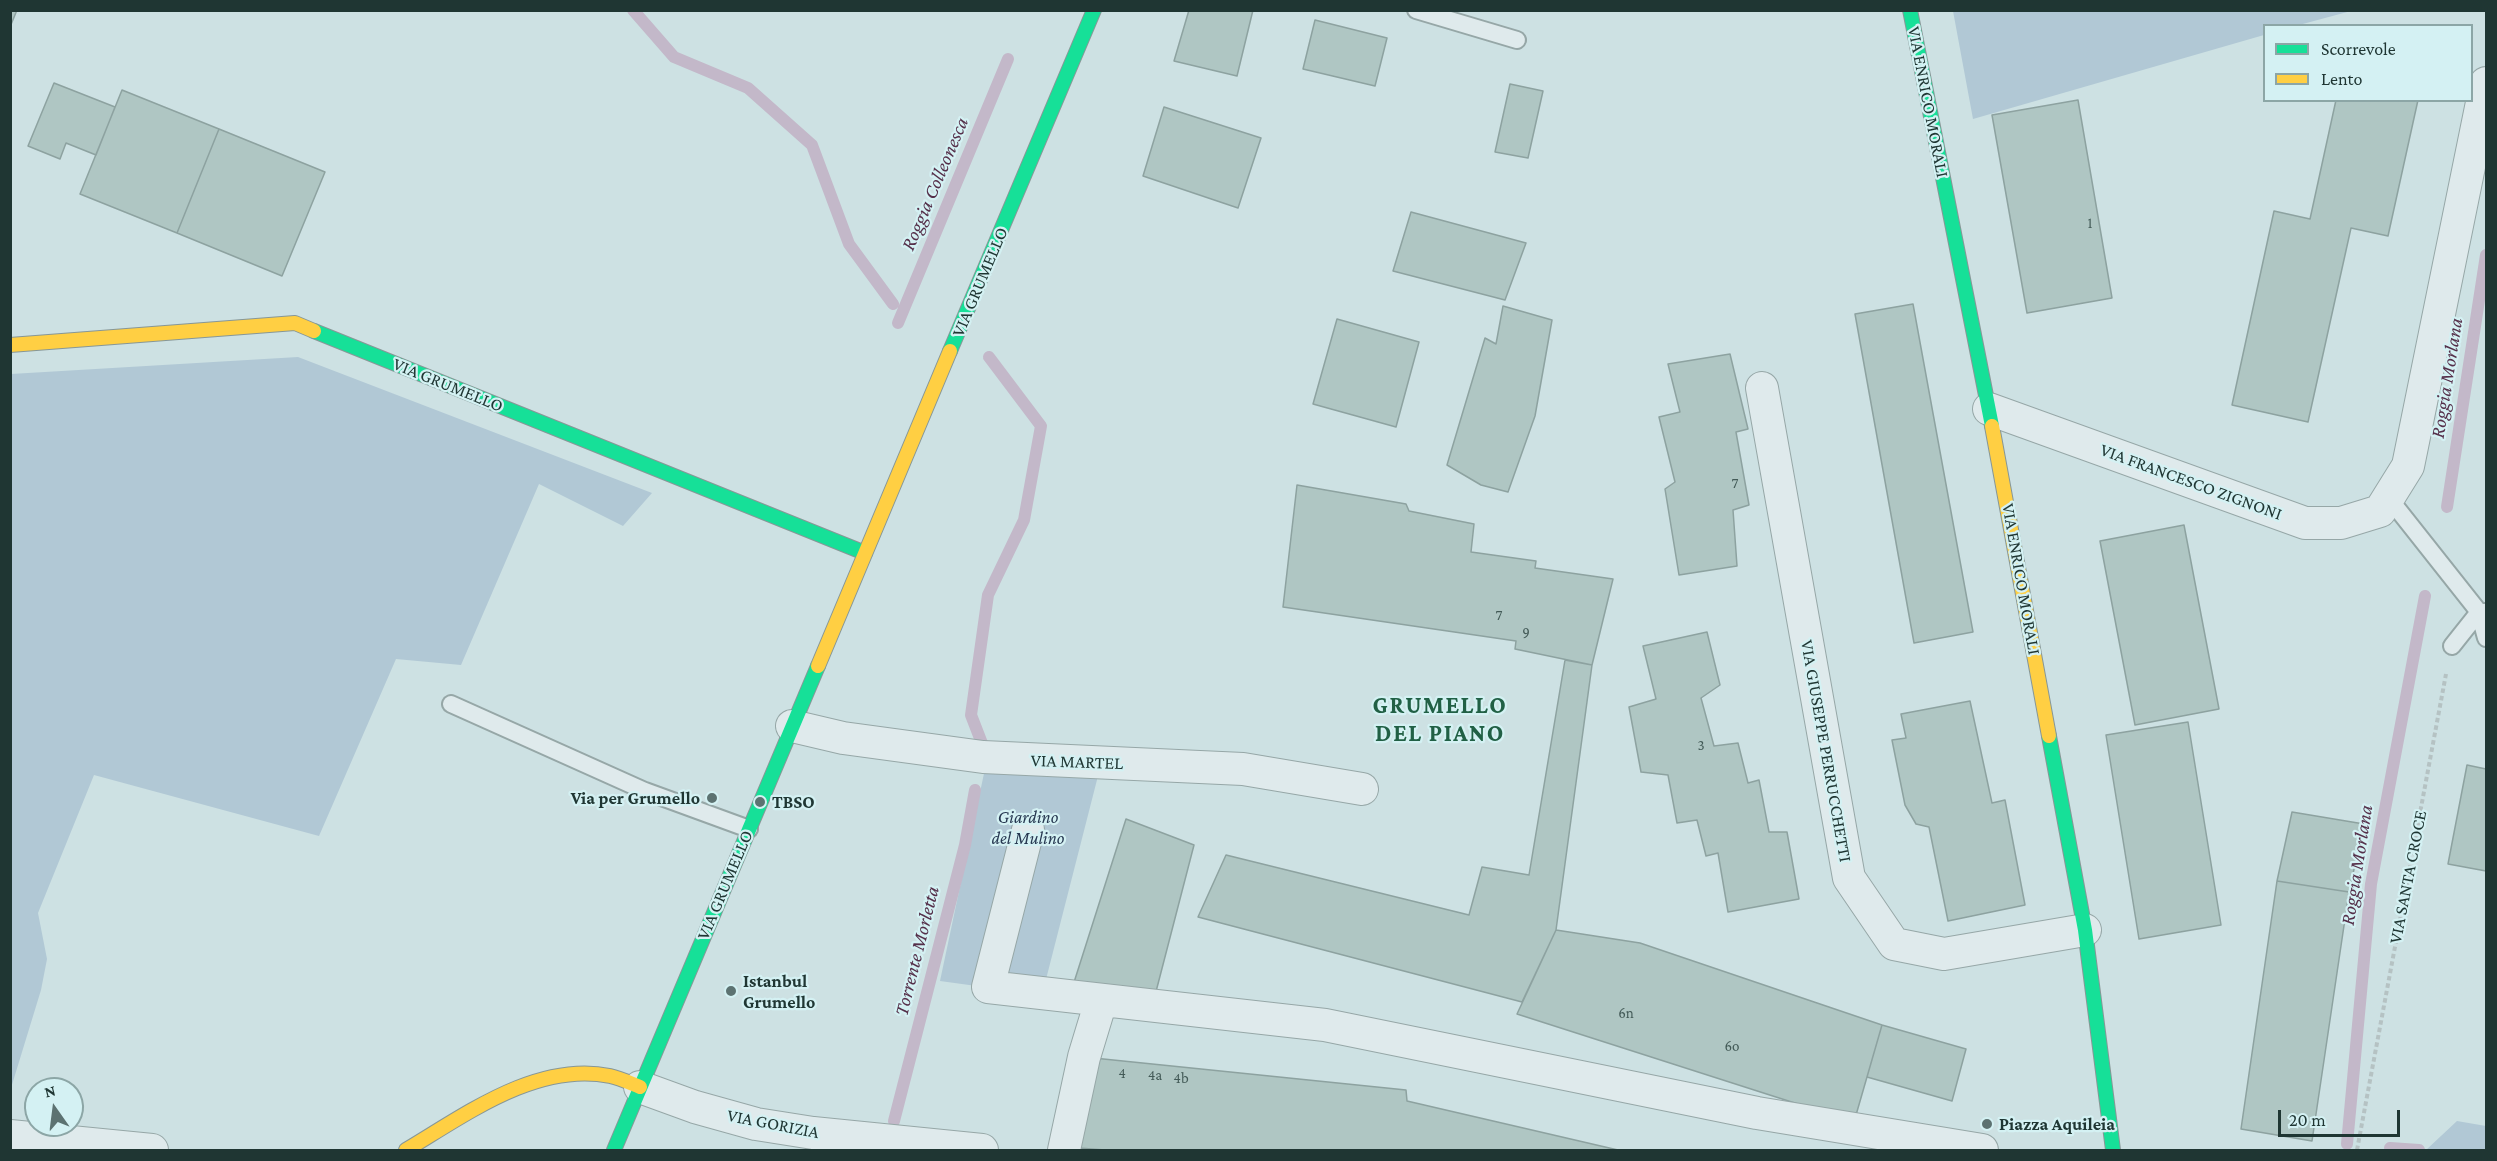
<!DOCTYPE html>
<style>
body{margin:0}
#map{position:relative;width:2497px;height:1161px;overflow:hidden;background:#cde1e3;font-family:"Crimson Pro",serif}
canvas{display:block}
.frame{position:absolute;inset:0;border:12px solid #1f3633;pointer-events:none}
.legend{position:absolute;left:2263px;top:24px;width:210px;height:78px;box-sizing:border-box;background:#d4f1f3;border:2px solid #8ca6a6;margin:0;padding:8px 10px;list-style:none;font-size:18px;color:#1f3633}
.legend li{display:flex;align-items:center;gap:12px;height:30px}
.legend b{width:30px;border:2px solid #8ca6a6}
.north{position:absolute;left:24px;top:1077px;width:60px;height:60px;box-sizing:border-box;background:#d4f1f3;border:2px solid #8ca6a6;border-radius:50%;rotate:346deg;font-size:16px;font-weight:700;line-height:24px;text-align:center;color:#1f3633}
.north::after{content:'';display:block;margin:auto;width:21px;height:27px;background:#5c7271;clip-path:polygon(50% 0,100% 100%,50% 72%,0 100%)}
.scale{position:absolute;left:2278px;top:1110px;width:122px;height:27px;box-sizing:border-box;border:3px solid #1f3633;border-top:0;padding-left:8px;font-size:18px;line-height:21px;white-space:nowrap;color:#1f3633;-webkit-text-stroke:4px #d4f1f3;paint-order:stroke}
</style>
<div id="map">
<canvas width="2497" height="1161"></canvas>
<div class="frame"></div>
<ul class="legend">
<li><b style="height:8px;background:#16e098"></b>Scorrevole</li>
<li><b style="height:8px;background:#ffcf43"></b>Lento</li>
</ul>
<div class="north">N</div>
<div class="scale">20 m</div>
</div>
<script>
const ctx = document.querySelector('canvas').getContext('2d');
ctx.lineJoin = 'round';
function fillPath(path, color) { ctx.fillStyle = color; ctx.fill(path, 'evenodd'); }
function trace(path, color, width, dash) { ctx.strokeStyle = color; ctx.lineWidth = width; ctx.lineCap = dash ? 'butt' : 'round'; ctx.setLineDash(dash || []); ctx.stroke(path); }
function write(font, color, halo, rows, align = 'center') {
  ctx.font = font + ' "Crimson Pro",serif'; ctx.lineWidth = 4.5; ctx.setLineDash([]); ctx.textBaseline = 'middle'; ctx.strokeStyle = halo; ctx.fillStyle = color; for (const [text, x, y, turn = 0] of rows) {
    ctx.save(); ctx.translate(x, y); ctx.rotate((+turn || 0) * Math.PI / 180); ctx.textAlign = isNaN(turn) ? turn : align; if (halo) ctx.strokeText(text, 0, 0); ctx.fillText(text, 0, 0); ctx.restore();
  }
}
fillPath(new Path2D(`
 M1953 11V10L2351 11 2299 25 2264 26V35L1973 119Z
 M298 357 652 493 623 526 539 484 461 665 396 659 319 836 94 775 38 913 47 959 41 990 11 1088V374Z
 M986 764 1099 772 1042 995 940 981Z
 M2457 1121 2486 1126V1150H2426Z`), '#b1c8d5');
trace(new Path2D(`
 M633 10 674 57 748 88 812 145 849 244 893 304
 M898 323 1008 59
 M2447 507 2486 255
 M983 746 971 715 988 595 1024 520 1041 426 989 357
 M894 1121 965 845 975 790
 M2347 1144 2371 884 2425 596
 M2390 1148 2419 1150`), '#c3b8c9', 12);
const building = new Path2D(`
 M10 10H17L10 27Z
 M1189 10H1253L1237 76 1174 61Z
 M1315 20 1387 38 1375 86 1303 69Z
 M54 83 115 107 96 155 66 143 60 159 28 146Z
 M1510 84 1543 91 1528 158 1495 152Z
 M122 90 219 129 177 233 80 194Z
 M2078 100 2112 298 2027 313 1992 115Z
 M2336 100H2418L2388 236 2351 228 2308 422 2232 405 2274 211 2310 219Z
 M1164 107 1261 138 1238 208 1143 176Z
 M219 129 325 172 282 276 177 233Z
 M1411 212 1526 243 1505 300 1393 271Z
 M1913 304 1973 632 1914 643 1855 314Z
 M1503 306 1552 320 1535 416 1508 492 1481 485 1447 465 1485 338 1496 344Z
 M1337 319 1419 342 1396 427 1313 404Z
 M1730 354 1748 429 1736 432 1749 505 1733 510 1737 566 1679 575 1665 489 1675 482 1659 417 1680 412 1668 364Z
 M1297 485 1406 504 1409 511 1474 524 1471 552 1536 561 1535 568 1613 579 1592 665 1515 649 1516 641 1283 607Z
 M2184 525 2219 709 2135 725 2100 541Z
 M1707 632 1720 685 1701 698 1714 746 1738 743 1748 783 1759 780 1769 832H1787L1799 899 1728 912 1718 853 1706 856 1697 820 1677 823 1668 775 1641 772 1629 707 1656 699 1643 646Z
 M1565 660 1592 665 1556 930 1522 1002 1198 917 1226 855 1469 915 1482 867 1529 875Z
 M1970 701 1992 803 2005 800 2025 905 1948 921 1929 827 1916 824 1905 805 1892 740 1906 738 1901 714Z
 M2188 722 2221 925 2139 939 2106 735Z
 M2467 765 2486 769V871L2448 864Z
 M2292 812 2364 824 2349 892 2277 881Z
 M1126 819 1194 845 1152 1007 1069 998Z
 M2277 881 2349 892 2312 1141 2241 1129Z
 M1556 930 1640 943 1882 1025 1854 1122 1517 1014Z
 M1882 1025 1966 1049 1952 1101 1867 1077Z
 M1084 1057 1406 1090 1407 1101 1618 1150H1105L1066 1147Z`);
fillPath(building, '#afc6c3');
trace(building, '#8da2a0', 1.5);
const lane = new Path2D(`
 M1416 10 1517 40
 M2388 497 2479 612 2486 638
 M2452 646 2479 612H2485
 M451 704 645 791 749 829`);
const street = new Path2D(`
 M1762 388 1849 878 1894 944 1944 954 2085 930
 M1989 409 2305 523H2341L2380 511 2408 466 2486 83
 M792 726 843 738 983 757 1243 769 1362 789
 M1028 830 988 987 1325 1025 1757 1113 1982 1150
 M640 1087 695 1107 756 1124 813 1133 982 1150
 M10 1136 152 1150
 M1064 1150 1084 1057 1101 1001`);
const fast = new Path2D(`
 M1910 10 1992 426
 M314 331 865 553
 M950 351 1094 10
 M2049 736 2085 930 2113 1150
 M614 1150 818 666`);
const slow = new Path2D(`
 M10 345 295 323 314 331
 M1992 426 2049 736
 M818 666 950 351
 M406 1150C465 1115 537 1061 610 1076 620 1078 630 1083 640 1087`);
trace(lane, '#96a7a7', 20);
trace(street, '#96a7a7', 34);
trace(fast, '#879797', 16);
trace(slow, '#879797', 16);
trace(new Path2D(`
 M2357 1150 2446 674`), '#b5c2c3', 4, [4.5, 3]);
trace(lane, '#dfeaec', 16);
trace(street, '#dfeaec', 32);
trace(fast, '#16e098', 14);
trace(slow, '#ffcf43', 14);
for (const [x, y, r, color] of [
 [712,798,6,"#5c7271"],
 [760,802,6,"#5c7271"],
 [731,991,6,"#5c7271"],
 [1987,1124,6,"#5c7271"]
]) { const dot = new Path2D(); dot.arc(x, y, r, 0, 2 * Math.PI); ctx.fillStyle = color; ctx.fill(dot); trace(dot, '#d4f1f3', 2); }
write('15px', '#435a57', null, [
 ["1",2090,223],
 ["7",1735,483],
 ["7",1499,615],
 ["9",1526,632],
 ["3",1701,745],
 ["6n",1626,1013],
 ["6o",1732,1046],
 ["4",1122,1073],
 ["4a",1155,1075],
 ["4b",1181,1078]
]);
write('18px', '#1f3633', '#d4f1f3', [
 ["VIA ENRICO MORALI",1928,102,79],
 ["VIA GRUMELLO",980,282,-67],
 ["VIA GRUMELLO",448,385,22],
 ["VIA FRANCESCO ZIGNONI",2191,482,20],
 ["VIA ENRICO MORALI",2021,579,80],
 ["VIA GIUSEPPE PERRUCCHETTI",1826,751,80],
 ["VIA MARTEL",1077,762,2],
 ["VIA SANTA CROCE",2408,877,-79],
 ["VIA GRUMELLO",725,885,-67],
 ["VIA GORIZIA",773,1124,11]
]);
write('bold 18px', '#1f3633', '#d4f1f3', [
 ["Via per Grumello",700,798,"right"],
 ["TBSO",772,802],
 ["Istanbul",743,981],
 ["Grumello",743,1002],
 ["Piazza Aquileia",1999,1124]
], 'left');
write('italic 18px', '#273851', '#d4f1f3', [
 ["Giardino",1028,817],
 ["del Mulino",1028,838]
]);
write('italic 20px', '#55304a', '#d4f1f3', [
 ["Roggia Colleonesca",935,184,-67],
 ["Roggia Morlana",2447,378,-81],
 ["Roggia Morlana",2357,865,-81],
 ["Torrente Morletta",917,951,-76]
]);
ctx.letterSpacing = '1.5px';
write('bold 24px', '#216045', '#d4f1f3', [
 ["GRUMELLO",1440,706],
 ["DEL PIANO",1440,734]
]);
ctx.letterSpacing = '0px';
</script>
